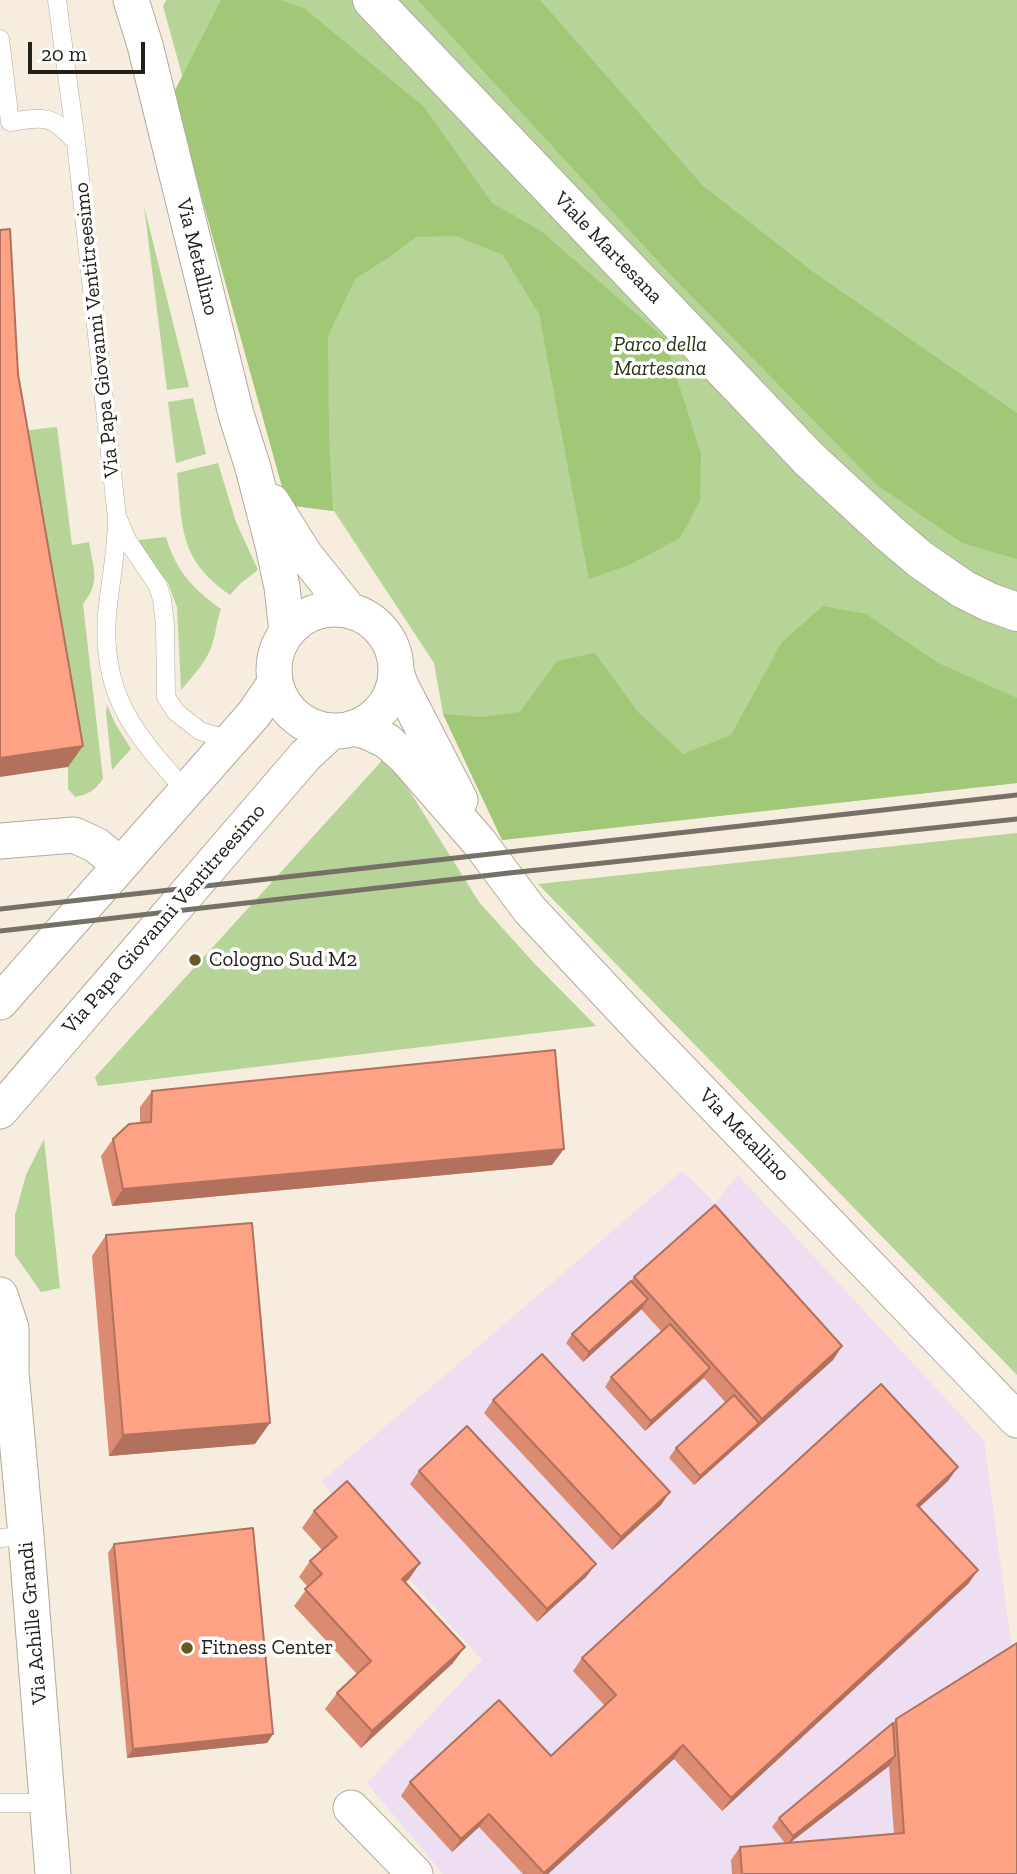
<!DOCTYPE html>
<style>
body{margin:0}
#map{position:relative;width:1017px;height:1874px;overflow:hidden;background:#f6edde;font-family:"Zilla Slab",serif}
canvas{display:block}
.scale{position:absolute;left:28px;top:42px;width:117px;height:32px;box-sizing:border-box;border:4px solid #23201a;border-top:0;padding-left:9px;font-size:21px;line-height:24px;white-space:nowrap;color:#23201a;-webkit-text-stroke:5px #fff;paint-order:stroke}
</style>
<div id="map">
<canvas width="1017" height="1874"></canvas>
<div class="scale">20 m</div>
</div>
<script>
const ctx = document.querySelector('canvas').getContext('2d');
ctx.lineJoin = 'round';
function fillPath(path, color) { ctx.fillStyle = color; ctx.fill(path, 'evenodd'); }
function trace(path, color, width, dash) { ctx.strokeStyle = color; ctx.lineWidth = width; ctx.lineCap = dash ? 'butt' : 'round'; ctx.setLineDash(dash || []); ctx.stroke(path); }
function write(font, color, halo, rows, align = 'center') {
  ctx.font = font + ' "Zilla Slab",serif'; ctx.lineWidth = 7; ctx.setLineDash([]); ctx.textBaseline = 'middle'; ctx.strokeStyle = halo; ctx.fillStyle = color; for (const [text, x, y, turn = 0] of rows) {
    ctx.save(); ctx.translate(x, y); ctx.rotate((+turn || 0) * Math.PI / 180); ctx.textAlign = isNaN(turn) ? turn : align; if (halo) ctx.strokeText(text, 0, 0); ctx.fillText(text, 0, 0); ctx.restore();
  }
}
fillPath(new Path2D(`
 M682 1171 715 1203 738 1175 984 1440 1017 1688V1874H443L367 1783 482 1660 321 1482Z`), '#eddef1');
fillPath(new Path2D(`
 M166 0H1017V783L502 840 443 714 434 663 334 511 287 505 240 286 163 6Z
 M144 206 189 387 167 390Z
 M193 398 206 454 176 463 168 402Z
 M57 427 72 545 89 542C93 568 101 582 83 604L103 779C95 790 88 795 75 797L68 789V767L29 430Z
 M218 463 236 522 258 570 241 583 230 595C179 559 183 530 177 473Z
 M166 537C176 571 193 589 221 609 217 620 216 631 213 642 208 660 193 676 181 690L177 607 168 583 140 547 138 540Z
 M107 705 115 723 131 749 112 770 106 713Z
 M387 755 479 902 534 963 596 1026 98 1086 95 1077Z
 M1017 833V1375L538 884Z
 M44 1139 60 1288 41 1292 15 1255V1215L26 1175Z`), '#b6d497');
fillPath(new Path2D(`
 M221 0H281L305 9 424 107 492 203 541 231 664 338 701 454 700 501 680 538 629 565 589 579 539 314 503 255 456 236 416 237 391 256 355 279 328 336 329 436 333 511 287 505 173 94Z
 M418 0H540L702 185 812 271 1017 413V559L962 543 877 485 668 272Z
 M823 606 866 614 938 663 1017 698V783L502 840 443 714 481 717 520 712 557 661 595 653 638 712 683 754 731 735 782 642Z`), '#a1c876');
const service = new Path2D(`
 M57 0 76 142 117 518C117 551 110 582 107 615 101 696 135 734 186 791
 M0 39 10 122C47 117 50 114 76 142
 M119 521 127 540 158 586 162 599 165 625 166 697 176 712 200 731 216 736 234 737
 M0 1538 26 1536
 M0 1803H47`);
const minor = new Path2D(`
 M131 0 145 45 236 414 253 468 273 545 282 587 287 632
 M272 502 305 555 349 610
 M274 670a61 61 0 1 1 122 0a61 61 0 1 1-122 0Z
 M397 674 400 684 460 800
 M354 728 368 732 387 741 406 758 479 842 529 909 645 1033 1017 1420
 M0 841 74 835 96 845 120 865
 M0 1002 254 714 275 683
 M0 1111 305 756 332 731
 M0 1295 11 1328V1372L26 1536 53 1874
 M351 1808 415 1874`);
const tertiary = new Path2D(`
 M372 0 809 459 889 533 921 560 963 589 989 602 1017 612`);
trace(service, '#b2aa9b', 19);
trace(minor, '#b2aa9b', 37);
trace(tertiary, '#b2aa9b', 40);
trace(service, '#fff', 18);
trace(minor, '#fff', 35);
trace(tertiary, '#fff', 38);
trace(new Path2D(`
 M0 909 1017 795
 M0 931 509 873 1017 819`), '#767167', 5);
fillPath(new Path2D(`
 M152 1091 552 1165 112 1206 101 1156 113 1139 140 1123V1107Z
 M106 1235 255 1444 109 1456 92 1256Z
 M634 1277 842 1346 833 1360 694 1485 669 1458 676 1448 726 1403 704 1378 645 1431 605 1387 611 1377 662 1332 641 1309 583 1362 566 1343 572 1334 631 1281Z
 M493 1400 661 1505 612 1550 484 1413Z
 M419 1471 586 1577 537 1622 410 1484Z
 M948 1481 919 1507 978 1570 968 1584 722 1811 674 1759 548 1874H523L479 1827 452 1852 401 1796 410 1782 551 1756 605 1706 573 1671 582 1658Z
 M314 1511 420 1563 406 1582 453 1663 361 1748 325 1709 337 1693 357 1674 294 1606 308 1587 299 1577 310 1561 322 1550 302 1528Z
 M114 1544 273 1734 267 1743 127 1758 108 1553Z
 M896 1719 1017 1874H732L731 1860 740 1847 785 1843 772 1827 779 1818 893 1723ZM889 1766 894 1834 791 1842Z`), '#da8b72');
fillPath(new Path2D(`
 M83 746 68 767 0 777V758Z
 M564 1149 552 1165 112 1206 123 1189Z
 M648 1299 642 1309 583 1362 589 1352Z
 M842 1346 833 1360 694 1485 700 1476Z
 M710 1368 704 1377 645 1431 651 1421Z
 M270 1423 255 1444 109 1456 123 1435Z
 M958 1467 948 1481 908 1518 917 1505Z
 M670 1492 661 1505 612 1550 621 1537Z
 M420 1563 409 1579 391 1595 402 1579Z
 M596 1564 586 1577 537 1622 547 1609Z
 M978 1570 968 1584 722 1811 731 1798Z
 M465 1647 453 1663 361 1748 372 1731Z
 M273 1734 267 1743 127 1758 133 1749Z
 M683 1745 674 1759 548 1874H543Z
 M895 1756 889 1766 787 1845 793 1836Z
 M489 1814 479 1827 452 1852 461 1839Z`), '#b2715d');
const building = new Path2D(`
 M10 229 18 374 83 746 0 758V230Z
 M555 1050 564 1149 123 1189 113 1139 129 1124 151 1122 152 1091Z
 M715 1205 842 1346 762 1419 634 1277Z
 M252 1223 270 1423 123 1435 106 1235Z
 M631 1281 648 1299 589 1352 572 1334Z
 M670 1324 710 1368 651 1421 611 1377Z
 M542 1354 670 1492 621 1537 493 1400Z
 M881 1384 958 1467 917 1505 978 1570 731 1798 683 1745 544 1873 489 1814 461 1839 410 1782 499 1700 551 1756 616 1695 582 1658Z
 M734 1395 759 1423 700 1476 676 1448Z
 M467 1426 596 1564 547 1609 419 1471Z
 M347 1481 420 1563 402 1579 465 1647 372 1731 337 1693 371 1661 305 1589 322 1574 310 1561 337 1537 314 1511Z
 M253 1528 273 1734 133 1749 114 1544Z
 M1017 1643V1874H742L740 1847 904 1833 896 1719Z
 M893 1723 895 1756 793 1836 779 1818Z`);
fillPath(building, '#fea285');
trace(building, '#b2715d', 2);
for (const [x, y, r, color] of [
 [195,960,7,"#685826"],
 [187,1648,7,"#685826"]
]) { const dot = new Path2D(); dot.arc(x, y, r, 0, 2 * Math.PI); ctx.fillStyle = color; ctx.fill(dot); trace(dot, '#fff', 2.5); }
write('21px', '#23201a', '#fff', [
 ["Viale Martesana",608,248,46],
 ["Via Metallino",197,257,76],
 ["Via Papa Giovanni Ventitreesimo",97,330,-96],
 ["Via Papa Giovanni Ventitreesimo",164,919,-49],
 ["Via Metallino",744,1135,46],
 ["Via Achille Grandi",33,1623,-95]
]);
write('italic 21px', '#253412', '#fff', [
 ["Parco della",660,345],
 ["Martesana",660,369]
]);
write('21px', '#23201a', '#fff', [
 ["Cologno Sud M2",209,960],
 ["Fitness Center",201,1648]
], 'left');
</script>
